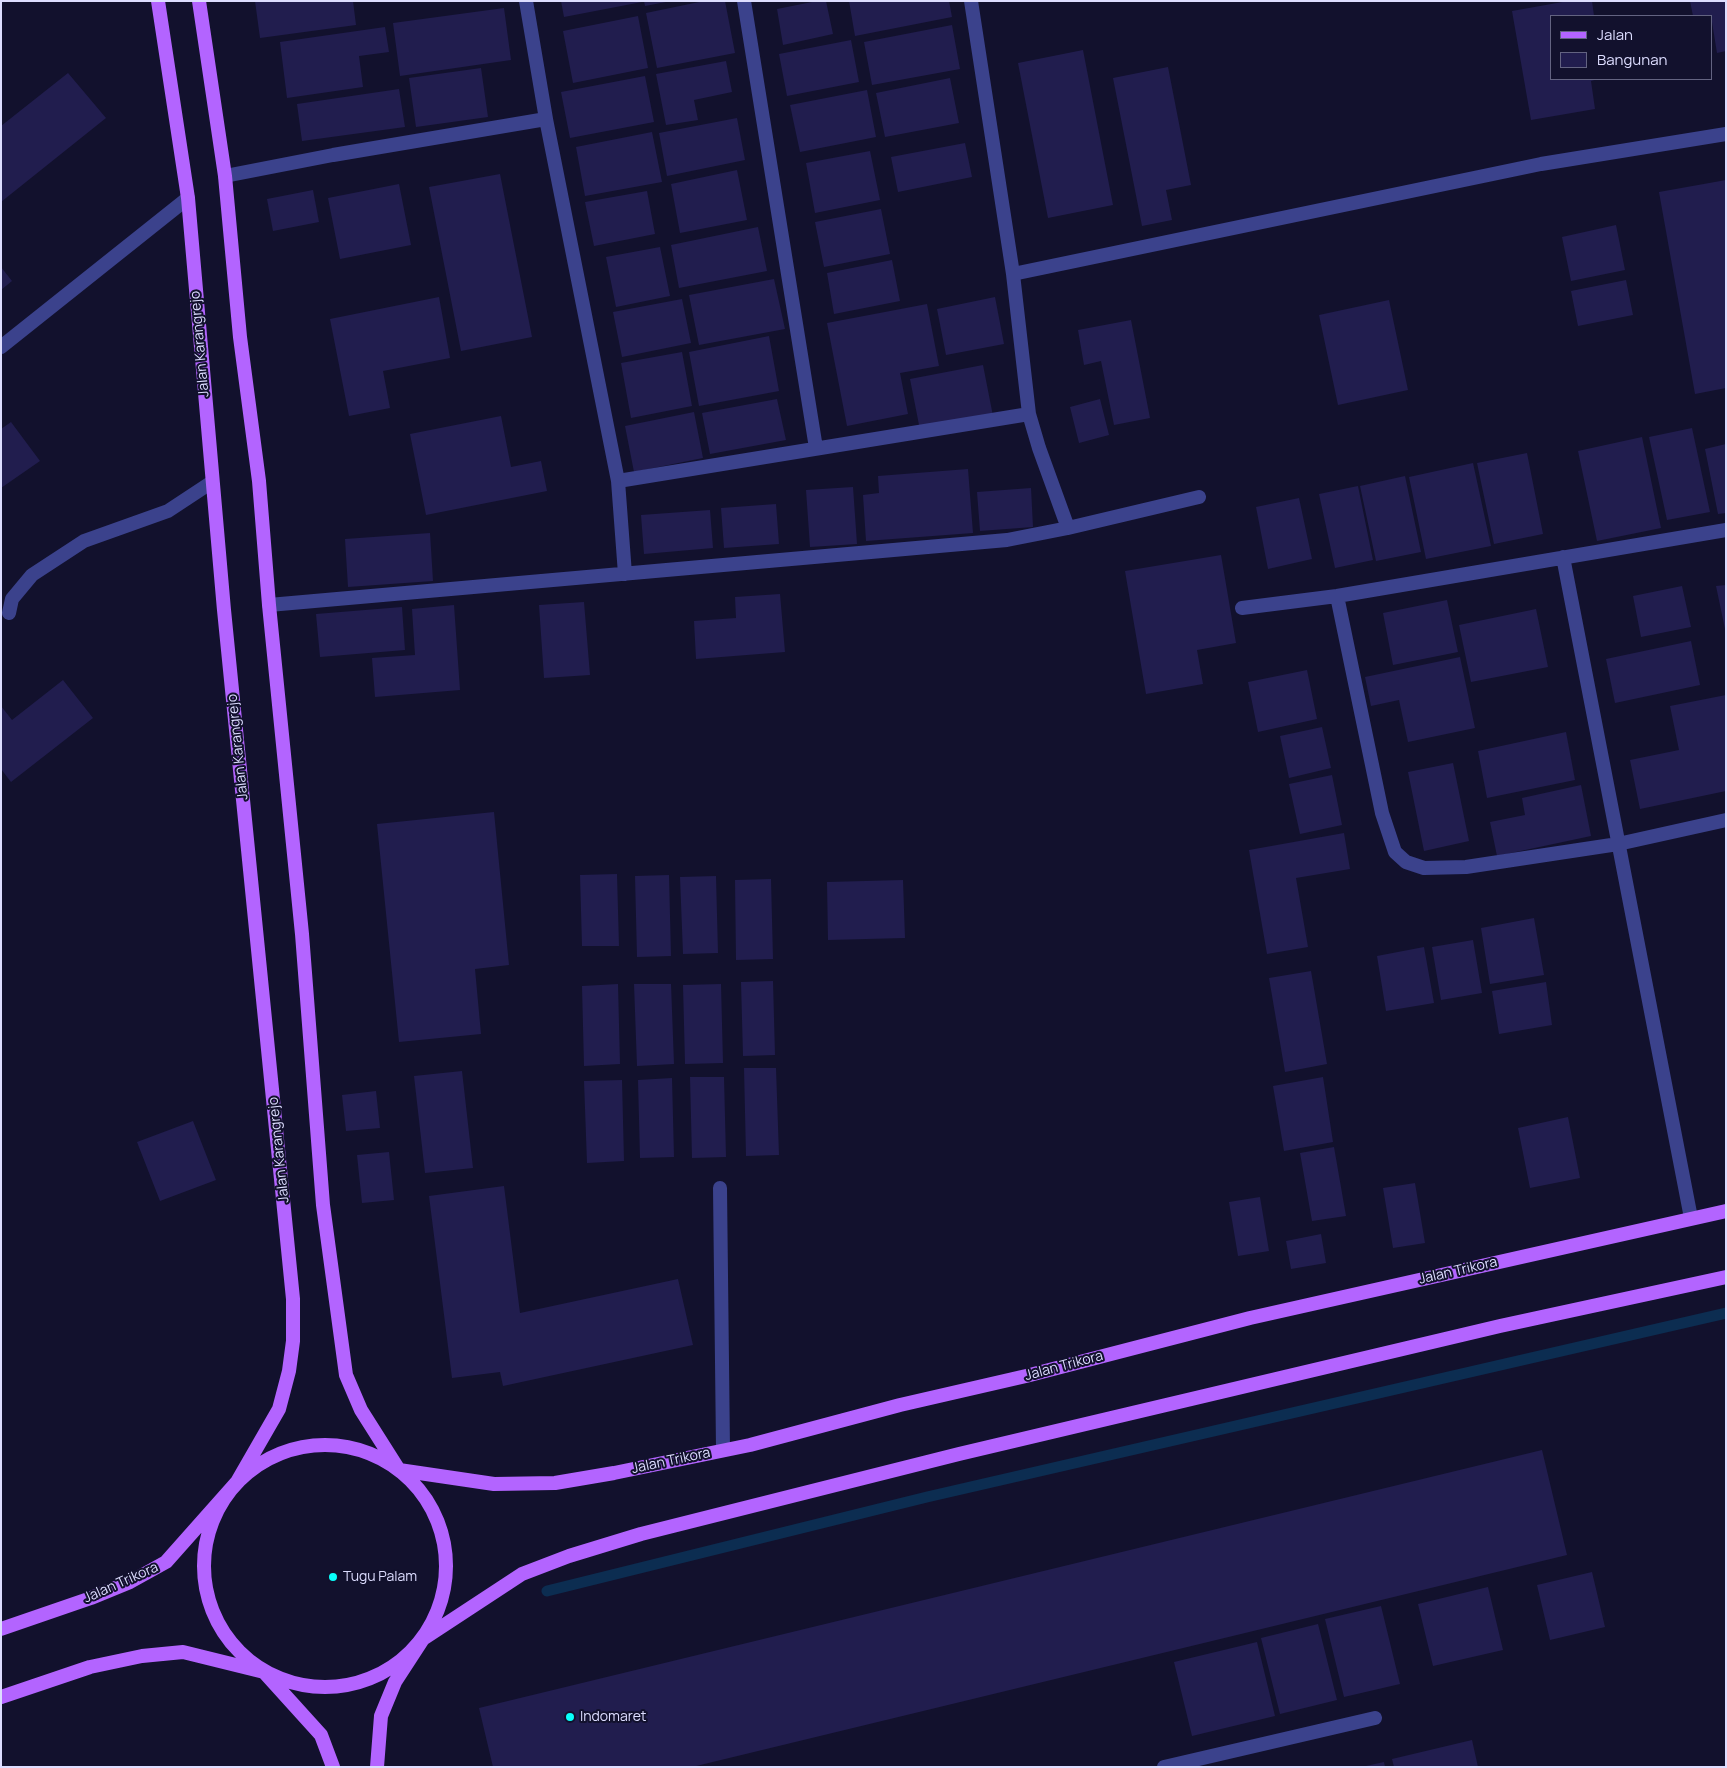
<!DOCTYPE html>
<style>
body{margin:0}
#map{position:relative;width:1727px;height:1768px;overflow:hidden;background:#12112d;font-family:Manrope,sans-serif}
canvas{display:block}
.frame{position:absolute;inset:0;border:2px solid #ddf;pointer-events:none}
.legend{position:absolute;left:1550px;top:15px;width:162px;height:65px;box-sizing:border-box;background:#12112d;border:1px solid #636381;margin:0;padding:6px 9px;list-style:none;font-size:15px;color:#ddf}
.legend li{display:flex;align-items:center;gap:10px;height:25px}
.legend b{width:25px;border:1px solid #636381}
</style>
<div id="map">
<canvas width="1727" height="1768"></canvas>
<div class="frame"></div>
<ul class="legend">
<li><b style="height:6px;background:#b364ff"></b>Jalan</li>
<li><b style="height:14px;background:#211d4e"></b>Bangunan</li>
</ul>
</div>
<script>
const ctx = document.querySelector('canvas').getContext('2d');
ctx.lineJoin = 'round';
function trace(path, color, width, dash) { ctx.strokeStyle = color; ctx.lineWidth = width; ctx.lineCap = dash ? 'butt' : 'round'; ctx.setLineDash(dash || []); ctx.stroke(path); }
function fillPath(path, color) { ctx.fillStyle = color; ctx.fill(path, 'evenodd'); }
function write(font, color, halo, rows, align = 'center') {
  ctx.font = font + ' Manrope,sans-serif'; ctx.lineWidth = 4; ctx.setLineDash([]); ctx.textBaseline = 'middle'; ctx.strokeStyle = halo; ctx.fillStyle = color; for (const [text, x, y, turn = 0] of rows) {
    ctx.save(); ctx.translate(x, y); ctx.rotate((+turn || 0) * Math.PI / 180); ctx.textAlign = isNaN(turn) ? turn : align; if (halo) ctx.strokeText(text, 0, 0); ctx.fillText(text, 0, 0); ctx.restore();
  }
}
trace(new Path2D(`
 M547 1591 927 1497 1726 1313`), '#0c2d51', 11);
fillPath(new Path2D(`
 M255 1H353L356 25 260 38Z
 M561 1H641L642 2 564 17Z
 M644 1H666V2L645 6Z
 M704 1H725L735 53 657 68 646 13Z
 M817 1H826L833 34 783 45 777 9Z
 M849 1H949L952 17 855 36Z
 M1568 1H1592L1594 16H1551V79H1598L1591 81 1595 109 1531 120 1512 11Z
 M1690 1H1726V51L1717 53 1711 16H1693Z
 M504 8 511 60 400 76 393 23Z
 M638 16 648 68 573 83 563 31Z
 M952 25 960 69 872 85 864 42Z
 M385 27 389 52 359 56 363 87 287 98 280 42Z
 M851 40 859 82 787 96 779 54Z
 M1083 50 1113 205 1048 218 1018 63Z
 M726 61 732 92 694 100 698 120 666 125 656 74Z
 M1168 67 1191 185 1166 190 1172 220 1142 226 1113 78Z
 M481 68 488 117 416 127 409 78Z
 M68 73 106 118 1 202V126Z
 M645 76 654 122 570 138 561 92Z
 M950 78 959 123 885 137 876 93Z
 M399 89 405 127 302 141 297 104Z
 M867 90 876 137 800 152 790 105Z
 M737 118 745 160 667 176 659 133Z
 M652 132 662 182 585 196 576 147Z
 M965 143 972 177 898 192 891 157Z
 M870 151 880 200 815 213 806 163Z
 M737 170 747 220 680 233 671 184Z
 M500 174 532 337 461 351 429 187Z
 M1726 180V388L1695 394 1659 192Z
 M399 184 411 245 340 259 328 198Z
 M313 190 319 222 273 231 267 199Z
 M647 191 655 234 594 246 585 202Z
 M881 209 890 254 824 267 815 222Z
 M1616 225 1625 270 1571 281 1562 237Z
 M758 227 767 271 679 288 671 245Z
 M660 247 670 296 616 307 606 257Z
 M892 260 900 301 834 314 827 273Z
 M1 267 12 281 1 290Z
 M774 279 785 329 699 345 689 295Z
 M1626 280 1633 315 1578 326 1571 291Z
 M439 297 450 358 383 371 390 408 349 416 330 319Z
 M995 297 1004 344 946 355 937 309Z
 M682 299 691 343 622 357 613 312Z
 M1389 300 1408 390 1338 405 1319 315Z
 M927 304 939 366 900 373 908 414 847 426 827 323Z
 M1131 320 1150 418 1114 425 1101 361 1084 365 1078 330Z
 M769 336 779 391 699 406 689 352Z
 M682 352 692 406 631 418 621 363Z
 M983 365 993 416 920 430 910 379Z
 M777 399 786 440 710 454 702 413Z
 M1100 399 1109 435 1079 443 1070 407Z
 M694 412 703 458 634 472 625 426Z
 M501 416 511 467 541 461 547 491 426 515 410 434Z
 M11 422 40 461 1 488V429Z
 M1692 428 1710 512 1667 520 1649 437Z
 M1642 437 1661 528 1597 541 1578 451Z
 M1726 444V513L1718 514 1705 449Z
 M1527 453 1543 534 1494 544 1477 463Z
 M1473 463 1491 546 1426 559 1409 477Z
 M968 469 973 533 866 541 863 495 879 493 878 476Z
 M1405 476 1421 552 1376 561 1360 486Z
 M1358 486 1373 560 1335 568 1319 494Z
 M853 487 857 544 810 547 806 490Z
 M1031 488 1033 527 980 531 977 492Z
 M1299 498 1312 559 1268 569 1256 507Z
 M776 504 779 544 724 548 721 508Z
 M710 510 713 548 644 554 641 515Z
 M430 533 433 581 348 587 345 539Z
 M1221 555 1236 643 1197 650 1203 684 1146 694 1125 571Z
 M1726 585V629H1725L1716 586Z
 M1682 586 1691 627 1641 637 1633 596Z
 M780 594 785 652 696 659 694 621 736 618 735 597Z
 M1447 600 1458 652 1393 665 1383 613Z
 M584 602 590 675 544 678 539 605Z
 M454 605 460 690 375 697 372 658 415 655 412 609Z
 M402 607 405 650 320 657 316 614Z
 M1536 609 1548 667 1471 682 1459 625Z
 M1691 641 1700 685 1615 703 1606 659Z
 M1460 657 1475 728 1408 742 1399 700 1371 706 1365 677Z
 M1307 670 1317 719 1258 732 1248 682Z
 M63 680 93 718 11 782 1 769V706L12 720Z
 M1726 695V791L1640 809 1630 760 1679 750 1670 706Z
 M1322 727 1331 768 1289 778 1280 736Z
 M1566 732 1575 780 1487 798 1478 751Z
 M1453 763 1469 841 1424 851 1408 772Z
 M1332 775 1342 825 1300 834 1289 784Z
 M1581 785 1591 836 1497 856 1490 822 1525 815 1522 798Z
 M494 812 509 965 475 969 481 1034 399 1042 377 824Z
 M1344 833 1350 869 1296 878 1308 947 1267 954 1249 850Z
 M617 874 619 946H582L580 875Z
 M669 875 671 956 637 957 635 876Z
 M716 876 718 953 683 954 680 877Z
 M771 879 773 959 736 960 735 880Z
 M903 880 905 938 828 940 827 882Z
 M1534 918 1544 975 1490 984 1481 928Z
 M1473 940 1482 993 1441 1000 1432 947Z
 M1424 947 1434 1003 1386 1011 1377 956Z
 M1311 971 1327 1064 1285 1072 1269 978Z
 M773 981 775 1055 743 1056 741 982Z
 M1546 982 1552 1025 1499 1034 1492 991Z
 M618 984 620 1064 584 1066 582 986Z
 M634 984H671L674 1064 637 1066Z
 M721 984 723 1063 685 1064 683 985Z
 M744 1068H776L779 1155 746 1156Z
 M462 1071 473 1168 425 1173 414 1076Z
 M690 1077H724L726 1157 692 1158Z
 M1323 1077 1333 1142 1284 1151 1273 1086Z
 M672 1078 674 1157 640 1158 638 1080Z
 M622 1080 624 1161 587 1163 584 1081Z
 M376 1091 380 1128 346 1131 342 1095Z
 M1568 1117 1580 1178 1530 1188 1518 1128Z
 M193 1121 216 1180 160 1201 137 1142Z
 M1334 1147 1346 1216 1312 1221 1300 1153Z
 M389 1152 394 1200 362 1203 357 1155Z
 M1415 1183 1425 1243 1393 1248 1383 1188Z
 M504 1186 520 1313 678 1279 693 1345 503 1386 500 1372 452 1378 429 1196Z
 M1260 1197 1269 1251 1238 1256 1229 1202Z
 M1321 1234 1326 1263 1291 1269 1286 1241Z
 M1542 1450 1567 1555 692 1767H493L479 1708Z
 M1592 1572 1605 1627 1550 1640 1537 1585Z
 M1488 1587 1503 1650 1433 1666 1418 1604Z
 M1381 1606 1400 1684 1344 1697 1325 1619Z
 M1318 1624 1337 1700 1280 1714 1261 1638Z
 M1257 1642 1275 1716 1192 1736 1174 1662Z
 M1472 1740 1478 1767H1394L1392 1759Z
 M1384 1762 1385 1767H1366V1766Z`), '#211d4e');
trace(new Path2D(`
 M1 347 188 198
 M9 613 12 599 32 575 84 541 168 511 212 482
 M1164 1767 1375 1718`), '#3b428c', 14);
trace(new Path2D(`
 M526 1 546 119 618 481 625 574
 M744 1 816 448
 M971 1 1013 274 1029 414 1039 448 1068 528 1199 497
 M225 176 333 155 546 119
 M1013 274 1541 164 1726 134
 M618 481 1029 414
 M1563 557 1691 1218
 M1337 596 1382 813 1395 852 1406 862 1424 868 1466 867 1618 844 1726 820
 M269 605 1007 540 1068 528
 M1242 608 1337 596 1726 530
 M720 1188 723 1449`), '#3b428c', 14);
trace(new Path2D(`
 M199 1 225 176 240 337 259 481 269 605 302 934 323 1205 346 1375 361 1410 399 1470 494 1484 555 1483 614 1473 750 1445 900 1405 1026 1376 1250 1318 1726 1211
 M204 1566a121 121 0 1 1 242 0a121 121 0 1 1-242 0Z
 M1 1629 91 1598 130 1582 166 1562 237 1482 279 1409 289 1371 293 1341V1299L224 610 188 198 158 1
 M1 1697 90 1667 142 1656 183 1652 264 1672 321 1735 333 1767
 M377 1767 381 1716 395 1682 423 1639 522 1574 569 1556 641 1534 959 1454 1500 1326 1726 1277`), '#b364ff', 14);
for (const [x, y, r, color] of [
 [333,1577,5,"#09fffb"],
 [570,1717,5,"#09fffb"]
]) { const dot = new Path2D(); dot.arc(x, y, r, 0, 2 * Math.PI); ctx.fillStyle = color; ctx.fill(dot); trace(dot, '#12112d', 2); }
write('14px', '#ddf', '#12112d', [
 ["Jalan Karangrejo",200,344,-95],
 ["Jalan Karangrejo",238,747,-96],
 ["Jalan Karangrejo",279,1150,-96],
 ["Jalan Trikora",1458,1271,-13],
 ["Jalan Trikora",1064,1366,-15],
 ["Jalan Trikora",671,1461,-12],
 ["Jalan Trikora",121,1583,-24]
]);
write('14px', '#ddf', '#12112d', [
 ["Tugu Palam",343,1577],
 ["Indomaret",580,1717]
], 'left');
</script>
